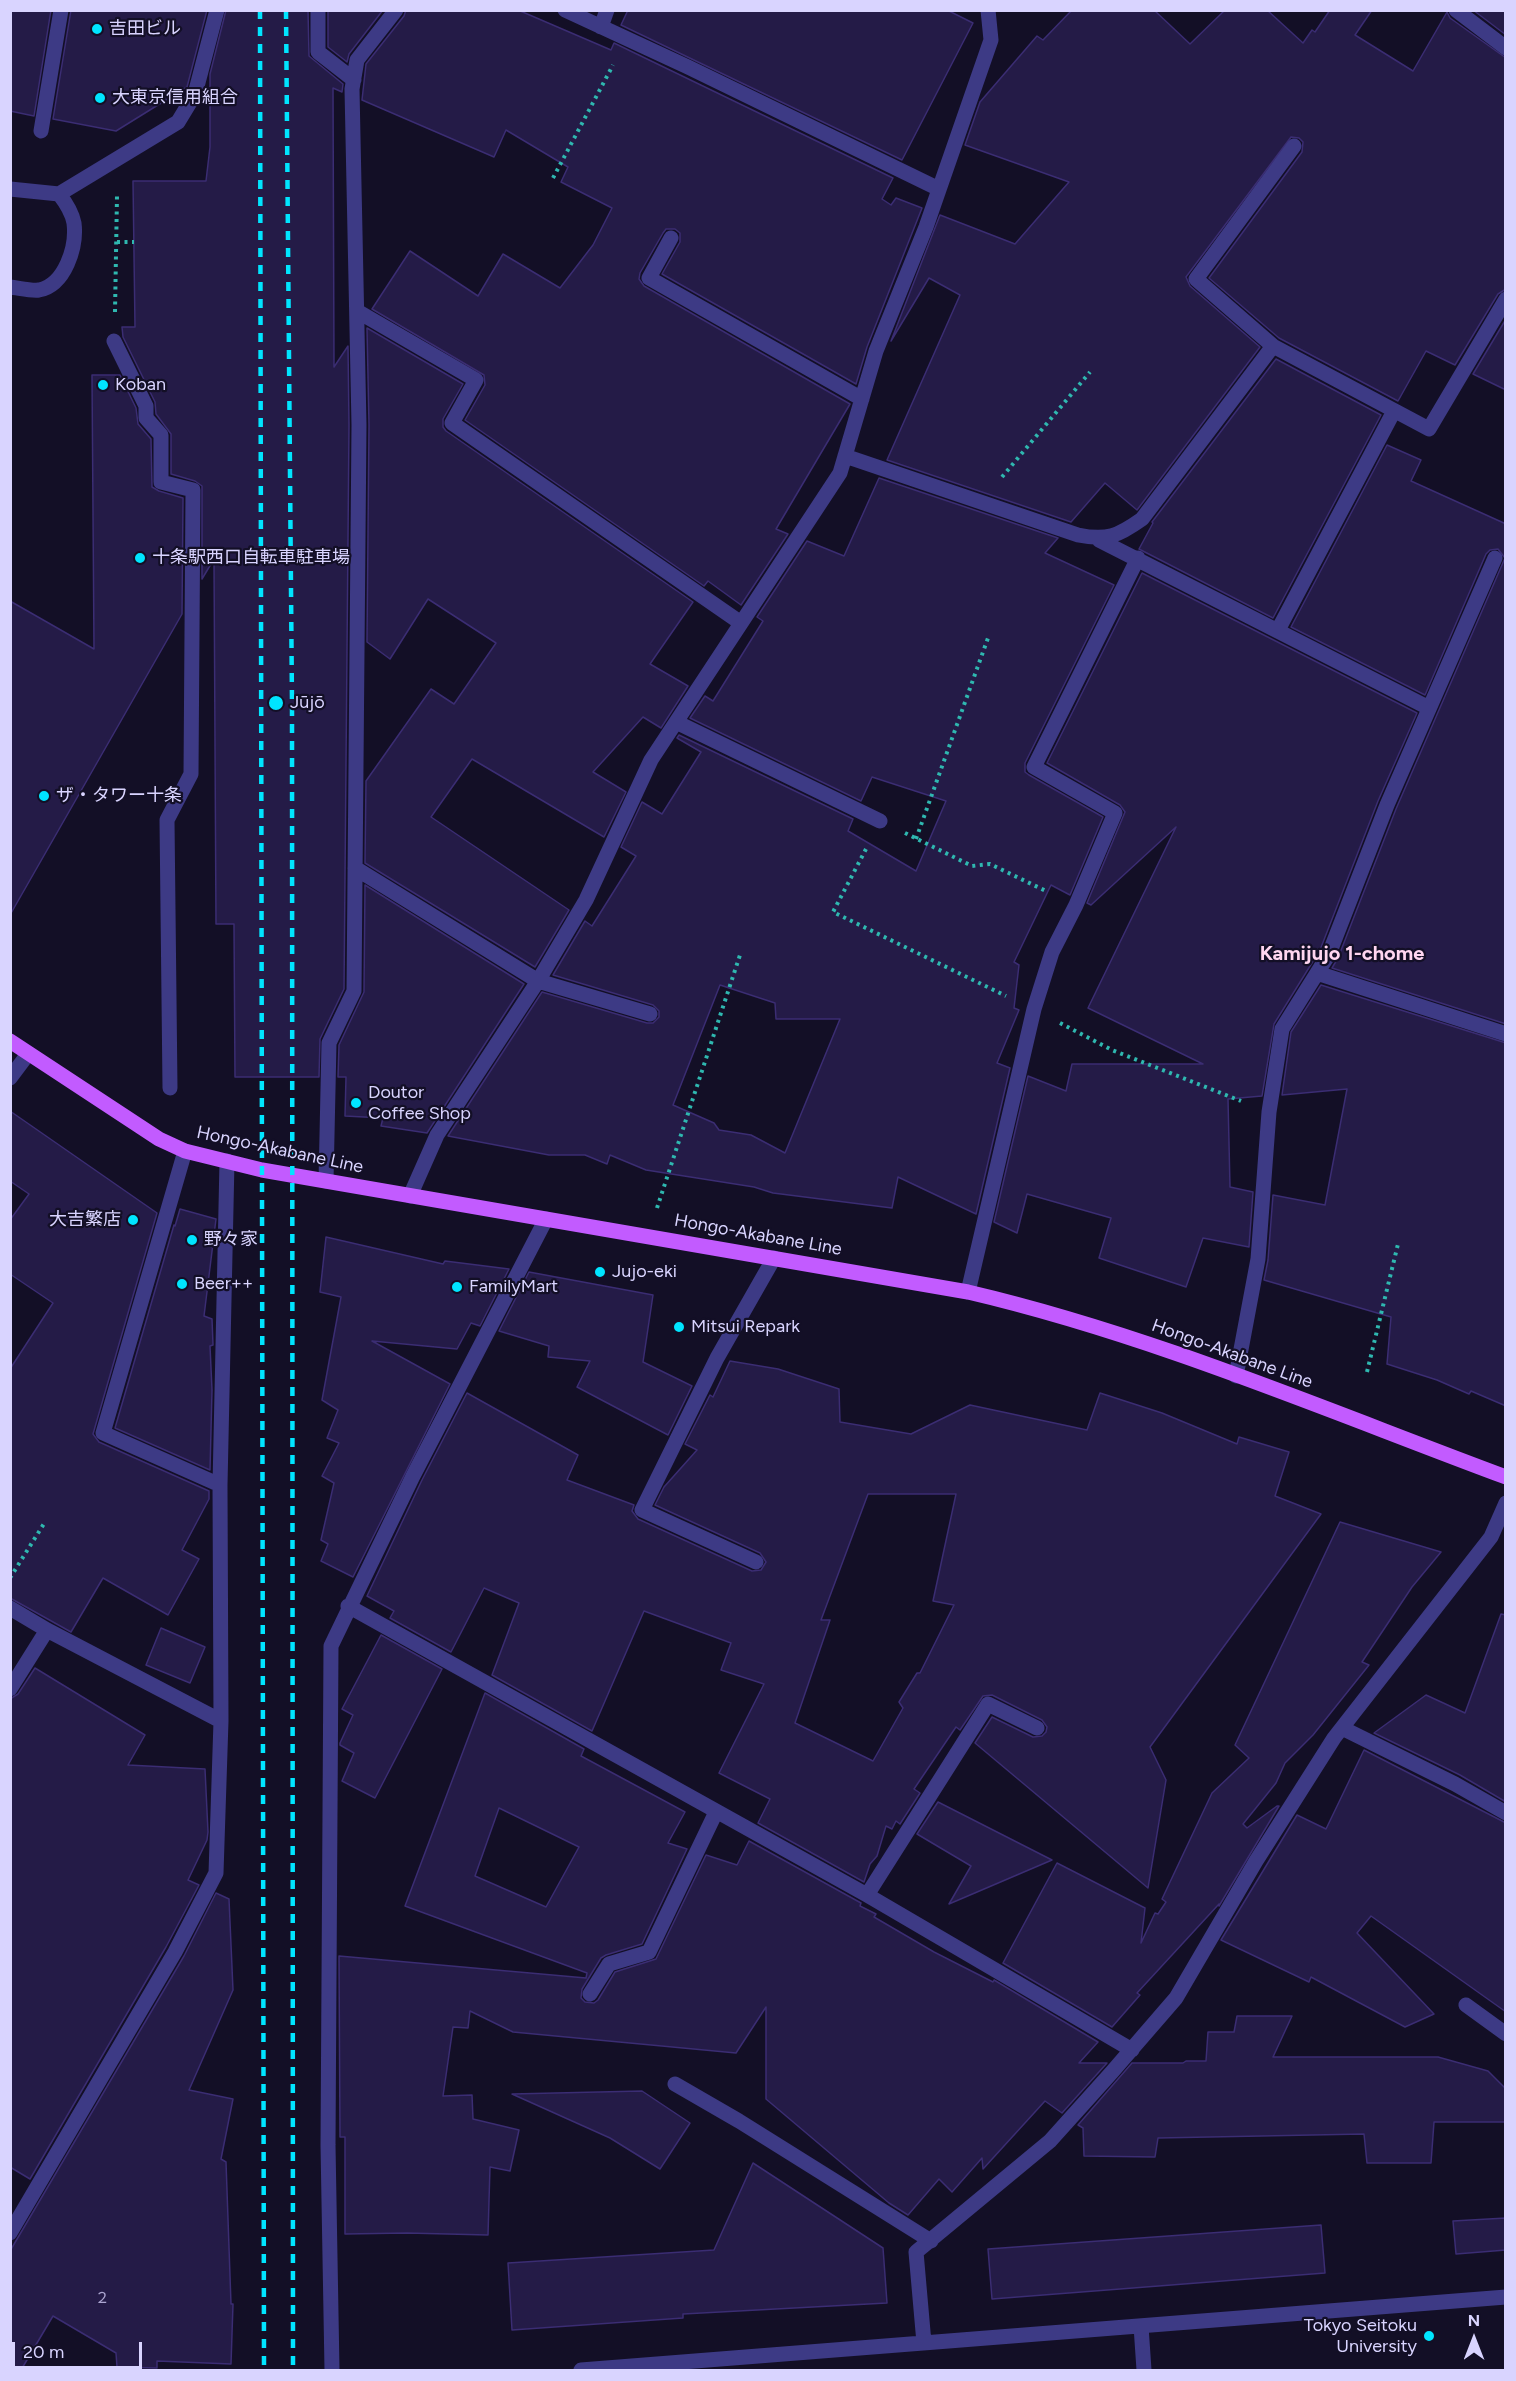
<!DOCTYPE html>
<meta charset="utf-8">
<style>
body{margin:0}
#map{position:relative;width:1516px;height:2381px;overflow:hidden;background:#130f26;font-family:Figtree,sans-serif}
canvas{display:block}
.frame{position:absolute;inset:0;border:12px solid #d9d4ff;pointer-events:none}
.north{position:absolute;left:1444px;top:2309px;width:60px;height:60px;-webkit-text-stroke:4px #130f26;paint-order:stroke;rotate:0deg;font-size:16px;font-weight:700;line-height:24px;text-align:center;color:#d9d4ff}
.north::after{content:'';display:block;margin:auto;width:21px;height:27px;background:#d9d4ff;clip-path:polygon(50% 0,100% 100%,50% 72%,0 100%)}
.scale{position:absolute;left:12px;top:2342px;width:130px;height:27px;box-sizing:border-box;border:3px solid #d9d4ff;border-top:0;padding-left:8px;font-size:18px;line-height:21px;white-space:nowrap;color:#d9d4ff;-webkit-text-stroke:4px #130f26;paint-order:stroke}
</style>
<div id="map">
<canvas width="1516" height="2381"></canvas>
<div class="frame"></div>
<div class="north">N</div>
<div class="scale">20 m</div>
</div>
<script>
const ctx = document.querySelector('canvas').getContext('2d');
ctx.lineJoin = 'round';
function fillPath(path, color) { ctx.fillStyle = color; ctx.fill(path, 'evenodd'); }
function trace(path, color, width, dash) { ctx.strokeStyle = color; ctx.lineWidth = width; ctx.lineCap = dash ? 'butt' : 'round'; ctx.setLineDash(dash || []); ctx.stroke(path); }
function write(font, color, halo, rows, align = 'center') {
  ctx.font = font + ' Figtree,"Noto Sans JP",sans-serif'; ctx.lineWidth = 4.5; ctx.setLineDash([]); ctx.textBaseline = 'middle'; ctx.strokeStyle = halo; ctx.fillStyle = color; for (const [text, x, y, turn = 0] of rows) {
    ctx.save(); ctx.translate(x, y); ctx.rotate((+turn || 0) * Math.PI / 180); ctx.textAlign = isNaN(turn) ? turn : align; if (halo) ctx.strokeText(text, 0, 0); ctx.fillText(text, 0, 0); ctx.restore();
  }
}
const building = new Path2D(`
 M10 10H51L34 116 10 111Z
 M71 10H207L187 87 116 131 53 119Z
 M226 10H308L309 56 343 84 342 92 333 88 334 367 348 346 349 425 344 989 320 1039 319 1077H235L234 924H216L214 559 202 579V486L195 481 171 474V434L156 414 155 402 123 337 122 327H135L133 181H206L210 147V74Z
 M328 10H383L349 54 347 62 328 47Z
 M406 10H518L611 50 614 43 893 178 882 199 891 205 896 198 922 208 867 347 856 384 662 274 680 242V233L675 229H666L663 233 640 273 639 279 644 286 850 404 776 529 788 534 741 605 708 581 704 586 465 420 485 385 484 375 372 309 410 251 478 296 503 254 560 288 593 245 612 208 561 182 568 167 506 130 494 157 362 100 366 64 404 16Z
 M628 10H947L973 23 902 160 621 25Z
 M1072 10H1154L1190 44 1225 10H1267L1303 43 1312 30 1315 32 1330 10H1372L1355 35 1413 71 1447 12 1450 18 1506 58V289L1498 294 1455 365 1426 351 1398 401 1279 338 1209 278 1302 152 1303 142 1299 138 1291 137 1186 277 1190 286 1260 347 1137 510 1105 483 1071 522 887 460 960 295 929 278 891 341 940 215 1015 244 1069 182 965 145 980 102 1037 36 1043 40Z
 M1473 10H1506V35Z
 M1506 319V390L1473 374Z
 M367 328 463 384 443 419V427L446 431 693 602 650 664 688 686 661 728 643 717 593 772 626 792 604 837 472 759 431 817 569 910 535 967 365 863 366 781 431 689 454 704 496 643 428 599 390 659 367 642 369 425Z
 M1276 359 1381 415 1273 618 1139 549 1153 523 1152 522Z
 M92 375H120L136 408 138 424 151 439 152 487 159 491 183 498 182 614 10 915V601L94 649Z
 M1387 445 1421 460 1411 481 1506 524V1024L1332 968 1338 958 1396 809 1505 558 1498 549 1490 550 1486 554 1425 695 1291 627Z
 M879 478 1058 538 1045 553 1114 585 1025 763V772L1029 775 1103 817 1070 895 1051 885 1014 962 1019 965 1014 1008 1019 1010 997 1063 1010 1068 976 1214 898 1177 892 1208 773 1193 754 1187 646 1170 610 1155 607 1164 585 1155H549L448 1136 542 992 647 1023H653L659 1017V1011L653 1005 553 975 585 921 592 926 636 856 621 847 642 802 662 814 701 752 677 738 679 735 853 819 848 831 916 871 946 801 872 777 861 801 690 718 705 696 713 701 763 621 757 617 807 541 844 556ZM720 985 775 1003 776 1019H840L785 1153 751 1135 719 1130 714 1123 673 1105Z
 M1142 573 1417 713 1378 801 1320 950 1274 1024 1262 1096 1228 1099 1230 1187 1253 1192 1249 1247 1203 1238 1186 1287 1099 1258 1111 1218 1027 1194 1017 1233 994 1222 1028 1076 1066 1091 1072 1064H1203L1088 1008 1176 827 1091 905 1087 903 1125 812 1120 805 1047 763Z
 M365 885 524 984 427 1133 381 1126 383 1118 345 1116 346 1077H338L339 1045 364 992Z
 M1321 985 1506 1043V1406L1471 1391 1469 1394 1437 1380 1387 1364 1391 1317 1264 1280 1268 1260 1273 1195 1325 1205 1347 1089 1282 1095 1291 1032Z
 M10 1111 157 1213 93 1434 99 1442 209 1491V1499L182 1550 199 1559 168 1615 103 1578 71 1632 10 1598V1369L53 1303 10 1274V1220L29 1194 10 1181Z
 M180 1209 216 1219 204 1316 212 1319 213 1345 210 1346 212 1390 210 1470 115 1428 174 1225 175 1226Z
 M326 1237 443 1264 445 1261 509 1269 480 1326 471 1323 457 1349 372 1341 450 1384 353 1577 321 1561 328 1544 321 1540 334 1483 322 1476 339 1443 327 1438 338 1410 322 1400 341 1297 320 1292Z
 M529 1272 653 1295 643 1362 692 1386 668 1435 577 1387 590 1361 548 1357 549 1346 499 1331Z
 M730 1361 778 1369 839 1389 840 1422 911 1434 970 1405 1087 1430 1100 1393 1162 1413 1237 1444 1239 1437 1289 1452 1275 1496 1321 1514 1150 1747 1166 1780 1148 1888 975 1743 992 1717 1033 1737 1042 1736 1046 1732 1047 1727 1042 1720 992 1695 983 1696 960 1730 956 1727 914 1789 920 1793 900 1824 896 1821 892 1829 886 1826 877 1856 870 1864 864 1882 758 1823 770 1799 719 1773 764 1684 721 1670 731 1643 644 1611 592 1731 492 1675 519 1603 484 1588 451 1652 390 1618 394 1611 367 1596 422 1480 467 1393 578 1455 567 1480 634 1505 632 1511 638 1519 752 1571 761 1570 766 1562 760 1553 655 1505 664 1487 697 1450 685 1444 710 1395 713 1397ZM868 1494H956L933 1601 954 1605 920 1673H917L899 1702 903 1708 873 1761 795 1723 830 1620H821Z
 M1340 1522 1441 1552 1412 1587 1362 1662 1369 1665 1313 1735 1285 1763 1276 1783 1243 1824 1247 1828 1277 1806H1279L1219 1906V1904L1137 1993 1140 1995 1112 2027 1003 1963 1057 1863 1145 1908 1141 1943 1155 1913 1158 1914 1166 1902 1162 1899 1212 1793 1249 1758 1235 1745Z
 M1501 1614 1506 1615V1802L1460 1775 1374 1733 1426 1695 1465 1713Z
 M161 1628 205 1647 190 1683 146 1665Z
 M381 1635 442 1669 375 1798 342 1781 354 1753 340 1745V1743L353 1715 342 1709Z
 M35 1668 145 1735 128 1765 205 1769 208 1832 207 1840 188 1880 199 1885 166 1947 30 2179 10 2167V1699L18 1694Z
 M485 1693 584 1749 581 1756 685 1812 668 1843 687 1849 642 1944 606 1955 601 1958 582 1989 581 1998 585 2002 594 2003 598 2000 615 1972 656 1959 706 1855 737 1865 749 1841 861 1903 860 1906 876 1914 874 1917 934 1952 993 1982 994 1980 1098 2042 1079 2063H1107L1062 2113 1045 2101 983 2169 982 2158 952 2192 939 2179 908 2215 889 2203 766 2099V2007L736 2053 513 2032 470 2011 468 2028 453 2027 443 2096 472 2095 473 2119 519 2130 510 2171 490 2167 488 2235 407 2233 345 2234V2137H340L339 1956 586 1978 587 1973 405 1906ZM499 1808 579 1847 546 1907 475 1876Z
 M1364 1750 1506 1823V2012L1371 1916 1357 1933 1434 2014 1405 2027 1311 1977 1309 1982 1221 1940 1297 1815 1326 1829Z
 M938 1802 1052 1860 949 1904 971 1866 917 1834Z
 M216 1893 229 1899 233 1990 189 2090 233 2099 221 2159 226 2162 231 2304H233L231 2364 157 2361V2368L117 2367 116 2353 53 2316 21 2370H10V2251L184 1956Z
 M1237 2016H1292L1273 2057H1438L1488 2071 1506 2089V2122H1434L1431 2163H1367L1364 2134 1158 2138 1155 2157 1084 2156 1083 2128 1078 2125 1132 2063H1183L1186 2061H1206L1208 2032H1234Z
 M642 2091 690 2123 660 2169 610 2138 512 2094Z
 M753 2163 883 2248 887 2303 683 2314V2318L512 2330 508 2263 714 2250Z
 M1506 2218V2250L1456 2254 1453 2221Z
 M1321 2225 1325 2273 992 2299 988 2249Z`);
fillPath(building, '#241b47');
trace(building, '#3b2d73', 1.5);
trace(new Path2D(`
 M553 178 613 65
 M117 242H134
 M115 312 117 196
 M1002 477 1090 372
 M905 833 972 866 990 864 1048 892
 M916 839 988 638
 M866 849 833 912 1006 996
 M1060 1023 1112 1050 1241 1101
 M657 1208 741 952
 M1367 1372 1398 1244
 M10 1578 45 1522`), '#2fb8b0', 4, [3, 4.5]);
trace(new Path2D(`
 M318 10V52L354 80
 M565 10 688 67 939 189
 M1456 10 1506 48
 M601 27 607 10
 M41 131 61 10
 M1294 146 1196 279 1273 346 1429 429 1506 299
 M10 189 59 194C66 203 72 212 74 223 77 247 65 285 39 290 31 291 19 288 10 287
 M59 194 178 122 195 94 217 10
 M671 238 649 278 862 399
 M357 311 476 380 452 423 741 623
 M114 341 146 406V418L161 435V482L193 490 191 774 167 820 170 1088
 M845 456 1078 535C1107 541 1118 536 1142 519L1273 346
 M1099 540 1429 708
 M1278 630 1394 411
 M676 722 880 821
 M355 868 538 981 650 1014
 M1317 973 1506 1034
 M10 1078 28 1054
 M185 1151 103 1433 220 1485
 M326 1181 329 1043 354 991 359 425 352 89 357 60 396 10
 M410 1196 437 1135 538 981 586 900 651 760 840 473 876 351 926 227 991 40 988 10
 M968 1292 1034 1009 1052 952 1076 905 1115 813 1034 767 1138 558
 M1236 1376 1258 1259 1269 1112 1282 1029 1329 954 1387 805 1495 558
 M756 1562 642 1510 717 1358 774 1258
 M348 1606 867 1895 1132 2050
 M10 1608 47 1630 221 1721
 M10 1689 47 1630
 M1342 1728 1455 1784 1506 1813
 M867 1895 988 1704 1037 1728
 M590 1994 609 1964 649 1952 716 1812
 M1466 2005 1506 2034
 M675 2084 739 2121 931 2241
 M10 2233 175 1952 216 1873 221 1721 220 1485 227 1161
 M1141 2326 1144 2370
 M924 2343 916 2252 1050 2141 1112 2072 1176 1998 1256 1861 1334 1738 1491 1537 1506 1503
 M332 2370 328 2145 331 1646 413 1476 546 1219
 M581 2370 1506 2297`), '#3d3a85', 15);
trace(new Path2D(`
 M10 1041 159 1139 185 1151 262 1170 968 1292C1152 1335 1328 1411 1506 1477`), '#c25bff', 15);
trace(new Path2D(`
 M260 10 264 2370
 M286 10 292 704 293 2370`), '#00e5ff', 4.5, [9, 8]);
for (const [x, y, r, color] of [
 [97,29,6,"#00e5ff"],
 [100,98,6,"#00e5ff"],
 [103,385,6,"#00e5ff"],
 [140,558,6,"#00e5ff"],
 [276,703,8,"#00e5ff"],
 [44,796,6,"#00e5ff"],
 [356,1103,6,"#00e5ff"],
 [133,1220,6,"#00e5ff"],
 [192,1240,6,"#00e5ff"],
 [600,1272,6,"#00e5ff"],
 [182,1284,6,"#00e5ff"],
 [457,1287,6,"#00e5ff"],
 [679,1327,6,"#00e5ff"],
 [1429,2336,6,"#00e5ff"]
]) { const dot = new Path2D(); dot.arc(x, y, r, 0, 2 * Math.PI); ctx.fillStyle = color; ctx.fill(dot); trace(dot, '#130f26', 2); }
write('15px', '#aca6d1', null, [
 ["２",102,2299]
]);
write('18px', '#d9d4ff', '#130f26', [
 ["吉田ビル",109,29],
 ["大東京信用組合",112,98],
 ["Koban",115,385],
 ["十条駅西口自転車駐車場",152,558],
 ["Jūjō",290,703],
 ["ザ・タワー十条",56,796],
 ["Doutor",368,1093],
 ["Coffee Shop",368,1114],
 ["大吉繁店",121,1220,"right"],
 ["野々家",204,1240],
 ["Jujo-eki",612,1272],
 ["Beer++",194,1284],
 ["FamilyMart",469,1287],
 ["Mitsui Repark",691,1327],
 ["Tokyo Seitoku",1417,2326,"right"],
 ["University",1417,2347,"right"]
], 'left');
write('18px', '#d9d4ff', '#130f26', [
 ["Hongo-Akabane Line",280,1150,12],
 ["Hongo-Akabane Line",758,1235,10],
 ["Hongo-Akabane Line",1232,1354,20]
]);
write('bold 20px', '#ffd6f0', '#130f26', [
 ["Kamijujo 1-chome",1342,954]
]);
</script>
